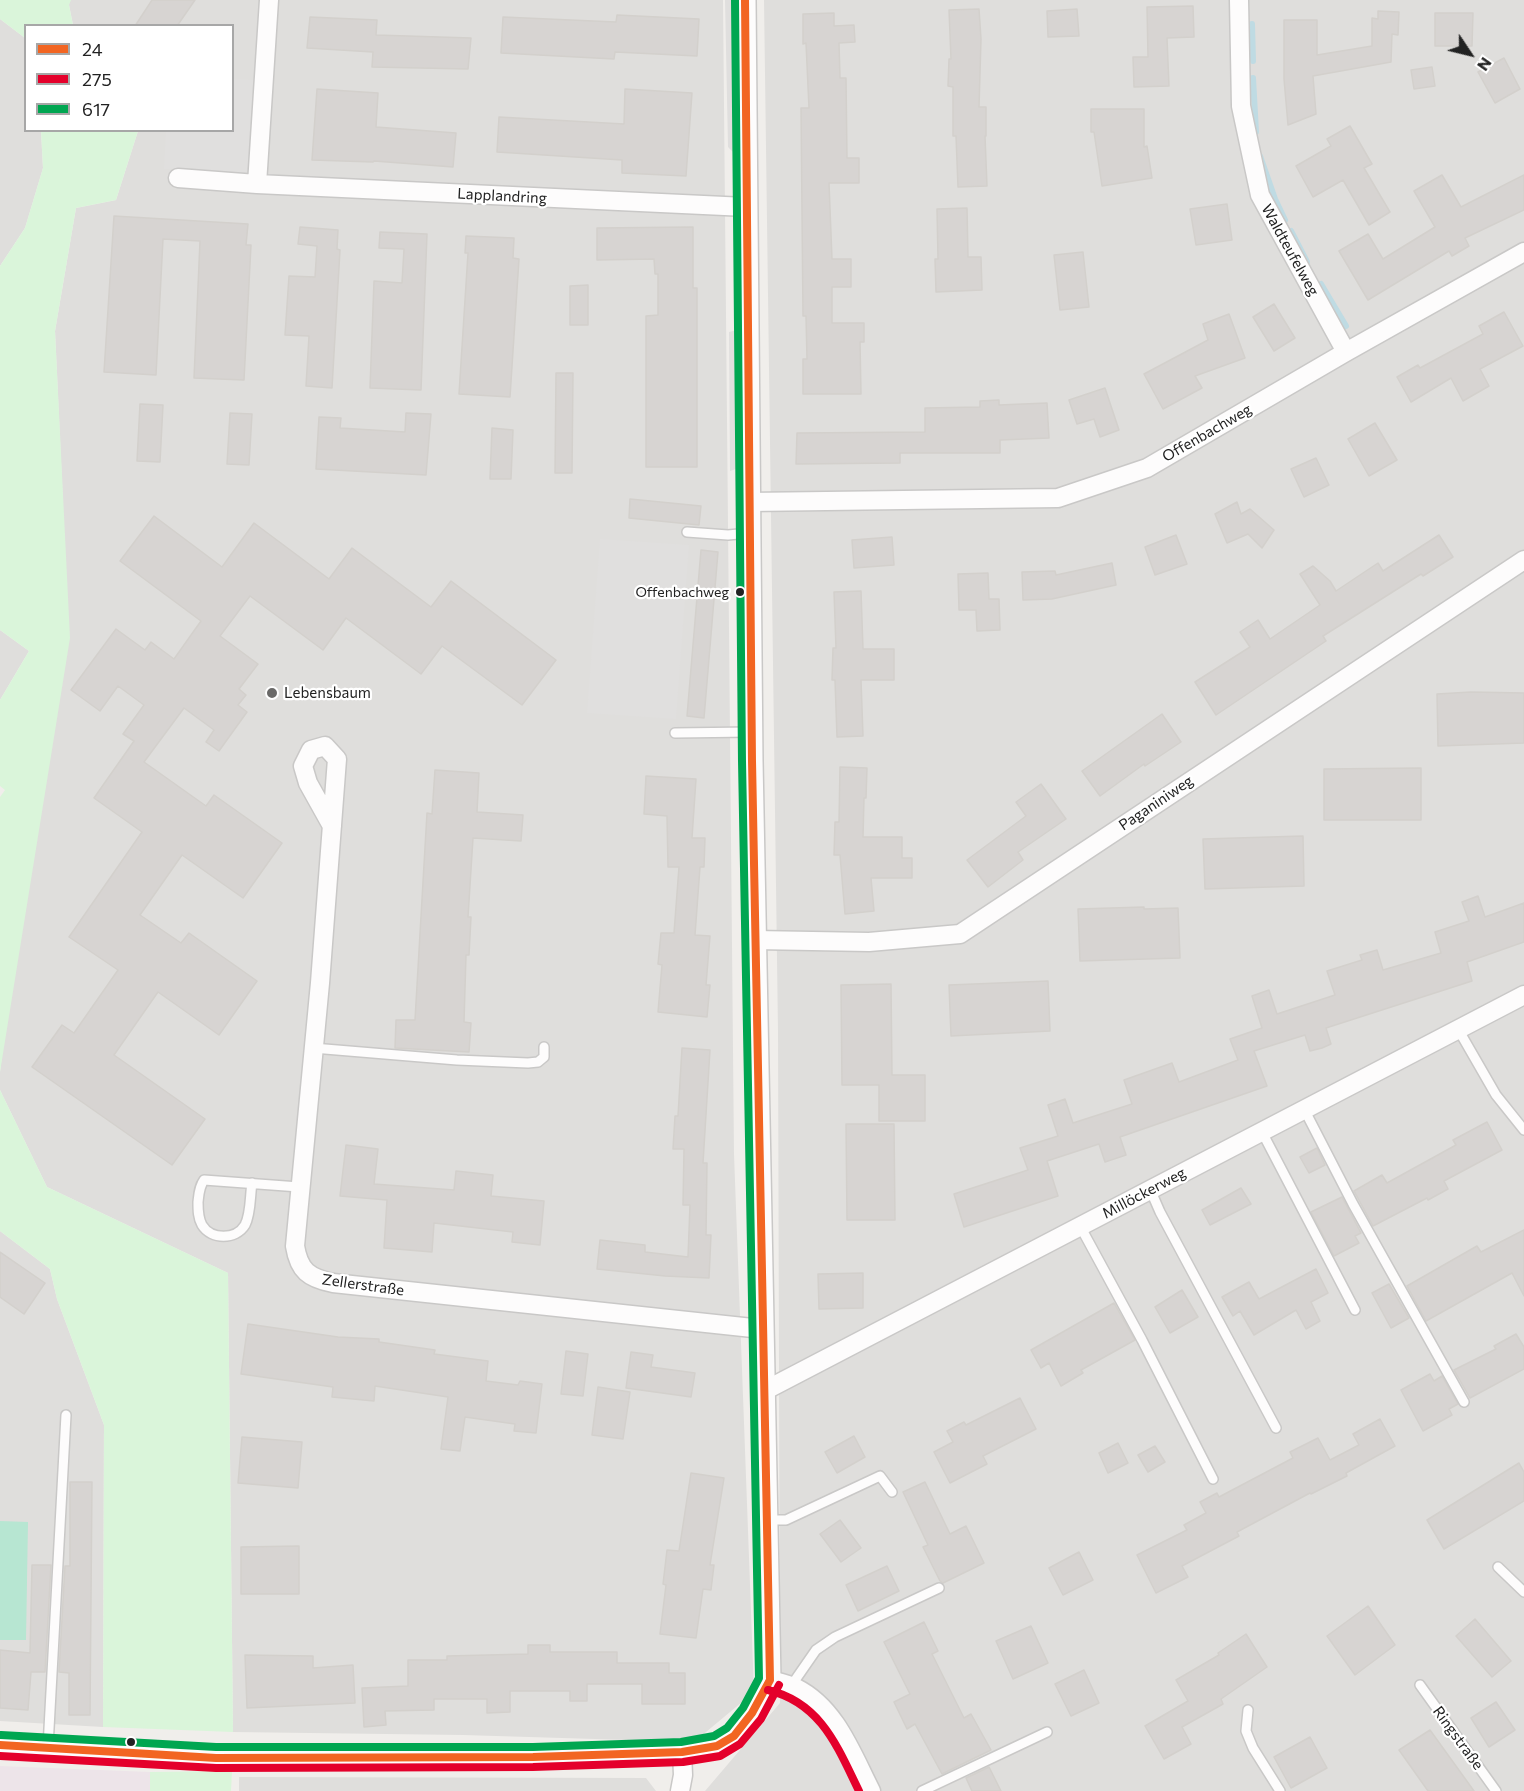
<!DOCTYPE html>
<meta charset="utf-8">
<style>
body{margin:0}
#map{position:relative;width:1524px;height:1791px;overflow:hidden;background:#f0eeeb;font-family:Commissioner,sans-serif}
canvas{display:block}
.legend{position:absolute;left:24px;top:24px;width:210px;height:108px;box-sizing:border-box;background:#fff;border:2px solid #a7a7a7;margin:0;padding:8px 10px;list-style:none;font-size:18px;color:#222}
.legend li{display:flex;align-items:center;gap:12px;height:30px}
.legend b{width:30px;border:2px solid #a7a7a7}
.north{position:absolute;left:1440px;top:24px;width:60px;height:60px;-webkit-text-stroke:4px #fff;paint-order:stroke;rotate:125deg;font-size:16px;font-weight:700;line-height:24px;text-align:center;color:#222}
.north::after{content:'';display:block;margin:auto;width:21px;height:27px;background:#222;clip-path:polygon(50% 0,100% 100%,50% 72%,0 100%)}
</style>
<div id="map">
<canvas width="1524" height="1791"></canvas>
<ul class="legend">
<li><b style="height:8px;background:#f26522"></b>24</li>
<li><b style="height:8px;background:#e4002b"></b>275</li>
<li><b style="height:8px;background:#00a651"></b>617</li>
</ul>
<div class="north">N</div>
</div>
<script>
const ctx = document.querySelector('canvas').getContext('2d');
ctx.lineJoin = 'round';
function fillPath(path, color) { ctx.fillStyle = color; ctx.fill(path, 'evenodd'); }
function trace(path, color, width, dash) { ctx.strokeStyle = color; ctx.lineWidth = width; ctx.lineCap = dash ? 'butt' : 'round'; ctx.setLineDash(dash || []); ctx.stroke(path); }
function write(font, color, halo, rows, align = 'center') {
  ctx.font = font + ' Commissioner,sans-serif'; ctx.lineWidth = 4.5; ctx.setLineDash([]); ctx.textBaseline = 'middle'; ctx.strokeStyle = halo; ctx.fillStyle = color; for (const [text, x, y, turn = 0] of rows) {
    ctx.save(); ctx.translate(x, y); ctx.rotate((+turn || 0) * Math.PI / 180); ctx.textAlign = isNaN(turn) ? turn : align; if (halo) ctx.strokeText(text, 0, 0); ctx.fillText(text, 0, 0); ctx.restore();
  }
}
fillPath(new Path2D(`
 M68 0H723L734 1154 754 1692 694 1742 463 1735 233 1732 228 1273 47 1187 0 1090V1072L63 505 55 331 76 208 116 200 138 131 232 130V26L73 25Z
 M764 0H1524V1791H705L780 1703 778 1031Z
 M0 19 25 38 26 130 41 131 43 168 25 228 0 266Z
 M0 630 29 651 0 700Z
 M0 1231 50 1269 57 1299 104 1425 103 1727 0 1721Z
 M239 1777 646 1778 656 1791H239Z`), '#dfdedc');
fillPath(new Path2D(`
 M0 1766 150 1772V1791H0Z`), '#ede4e9');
fillPath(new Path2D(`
 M0 0H71L69 5 73 25 26 26 25 38 0 19Z
 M41 131H138L116 200 76 208 55 331 70 638 0 1072V797L5 790 0 786V700L29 651 0 630V266L25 228 43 168Z
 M0 1090 47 1187 228 1273 233 1732 103 1727 104 1425 57 1299 50 1269 0 1231Z
 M232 1771 231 1791H150V1772Z`), '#daf5da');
fillPath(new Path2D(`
 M0 1521 28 1522 26 1640H0Z`), '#b7e6d2');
fillPath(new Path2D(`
 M725 0H734L735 154 728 147Z
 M233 79 254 80 249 173 164 169 166 131 232 130Z
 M737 330 739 468 730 471 729 332Z
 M600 539 689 545 676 719 587 713Z`), '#e0dfde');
trace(new Path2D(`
 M1252 24 1253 61
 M1253 78 1256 132
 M1260 156 1275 199 1285 220
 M1291 231 1307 262
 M1321 284 1346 326`), '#bfdbe3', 6);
const building = new Path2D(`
 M152 0H195L177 26H135Z
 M1193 6 1194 37 1167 38 1169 86 1134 87 1133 57H1148L1147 7Z
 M979 9 981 39 979 107H986V136H985L987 186 958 187 956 136H953V87L948 86 949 59H951L949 10Z
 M1077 9 1079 36 1048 37 1047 11Z
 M1378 11 1399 12 1398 35 1392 34 1391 62 1313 76 1316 114 1288 125 1284 79V20H1317V55L1372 46V18L1378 19Z
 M834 13V26L854 25 855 42 839 43 840 78H846L847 158H859V183H829L832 259H851V287H832V323H864V342H860L861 394H803V359H807L806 316H803L801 108H809L806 43 803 44V14Z
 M1435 13H1473L1472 46H1435Z
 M617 15 699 19 697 56 615 52 614 59 501 53 503 17 616 22Z
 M310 17 377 20 376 35 471 38 468 69 372 67 373 52 307 48Z
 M1504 58 1520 89 1495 103 1478 72Z
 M1432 67 1435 86 1414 89 1411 70Z
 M317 89 378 93 376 127 456 133 453 167 374 161 373 162 312 160Z
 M625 89 692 93 686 176 622 173V160L497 152 499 117 624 124Z
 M1091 109H1144V147L1147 146 1152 178 1102 186 1094 132H1091Z
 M1350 126 1372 164 1364 168 1390 212 1369 225 1343 180 1313 197 1296 166 1331 146 1327 139Z
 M1442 175 1461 207 1524 175V210L1465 238 1469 246 1452 256 1449 251 1368 300 1339 251 1368 234 1383 259 1435 227 1414 191Z
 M1227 204 1232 240 1196 245 1190 209Z
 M967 208 968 257H981L982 290 936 292 935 259H938L937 209Z
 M114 216 248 224 246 245H251L244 380 194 378 200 241 163 239 156 375 104 372Z
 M300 227 338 230 337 249 340 250 332 388 306 386 309 336 285 335 289 276 315 277 317 246 298 244Z
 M693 227V288H697V467H646V316L658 315V274H655L654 259 597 260V228Z
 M380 232 427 234 421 390 370 388 374 281 402 283 404 249 379 248Z
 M466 236 514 238 513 258 519 259 510 397 459 394 468 253H465Z
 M1083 252 1089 307 1060 310 1054 255Z
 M588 285V325H570V286Z
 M1274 304 1295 338 1274 351 1253 317Z
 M1504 312 1523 346 1480 369 1489 386 1463 401 1451 378 1411 402 1397 377 1418 365 1420 368 1483 334 1479 326Z
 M1229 314 1245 358 1195 376 1202 388 1163 409 1144 374 1208 340 1203 324Z
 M556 373H573L572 473H555Z
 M1105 388 1119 430 1100 437 1094 419 1077 424 1069 400Z
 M999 400V405L1047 403 1049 438 1000 440V453H900V463L796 464 797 433 925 432V408L980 407V401Z
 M140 404 163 405 160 462 137 461Z
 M230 413 252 414 249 465 227 464Z
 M406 413 431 414 426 475 316 469 319 417 341 418 340 428 405 432Z
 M1375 423 1397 460 1369 476 1348 439Z
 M492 428 513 430 511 479H490Z
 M1316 458 1329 485 1304 497 1291 469Z
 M630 499 701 506 699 525 629 518Z
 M1237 502 1241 514 1250 509 1274 530 1262 548 1248 534 1227 543 1215 514Z
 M154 516 222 567 254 523 329 579 352 548 431 607 451 581 556 660 522 705 442 646 421 674 346 618 323 650 250 596 220 636 258 664 239 689 246 695 238 705 247 712 219 751 206 742 214 730 184 708 144 762 206 806 214 795 282 843 243 898 182 855 140 915 181 943 189 933 257 981 219 1035 158 992 114 1055 205 1119 172 1165 32 1067 62 1025 74 1033 118 970 69 937 142 832 94 798 134 741 123 734 144 705 118 686 100 711 71 690 116 629 145 650 151 642 174 659 201 621 120 561Z
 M1176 535 1187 564 1155 575 1145 547Z
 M1439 535 1453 557 1423 576 1421 574 1323 636 1326 641 1216 715 1195 682 1250 647 1240 632 1258 620 1270 639 1320 605 1300 574 1313 566 1330 581 1336 591 1378 563 1383 571Z
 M892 537 894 565 854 568 852 540Z
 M701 550 718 552 704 718 687 716Z
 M1112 563 1116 585 1052 599 1023 600 1022 572 1055 571 1056 575Z
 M988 573 989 599H999L1000 630 977 631 976 610H959L958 574Z
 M861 591 863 649H894V680H861L863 736 837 737 835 680H832L833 648H836L834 592Z
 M1471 692 1524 693V743L1438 746 1437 694Z
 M1162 714 1181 742 1145 766 1144 764 1100 796 1082 771Z
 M840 767 867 768 866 798H864L863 837H902V858H912V878H871L874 911 845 914 840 855H834L835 822H839Z
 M1421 768V820H1324V769Z
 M435 770 479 773 477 812 523 815 521 841 473 838 468 917H471L469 955H466L464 1022 471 1023 469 1052 395 1048 396 1020H415L427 813 432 814Z
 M646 776 696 779 692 838H705L704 867H700L695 935 710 936 706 985H710L707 1017 658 1012 662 965 658 964 661 933H674L679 867H668L667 816 644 814Z
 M1041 784 1066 819 1018 852 1023 860 988 887 967 860 1026 816 1016 802Z
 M1303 836 1304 886 1205 889 1203 839Z
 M1478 896 1485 917 1524 903V942L1467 962 1472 981 1326 1028 1331 1044 1322 1048 1310 1051 1305 1035 1254 1051 1267 1086 1120 1137 1126 1155 1105 1162 1099 1144 1047 1161 1058 1196 964 1227 954 1194 1028 1170 1020 1148 1058 1136 1048 1105 1065 1099 1073 1123 1132 1104 1124 1080 1172 1063 1179 1082 1238 1060 1230 1039 1262 1028 1252 996 1269 990 1277 1014 1335 995 1327 971 1362 960 1360 955 1377 950 1383 970 1441 953 1435 932 1469 921 1462 902Z
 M1144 907V909L1178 908 1180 958 1080 961 1078 909Z
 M1048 981 1050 1031 951 1036 949 985Z
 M891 984 892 1075H925V1121H879V1085H842L841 985Z
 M682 1048 710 1050 703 1163H707L706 1235H711L709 1278 665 1276 597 1269 600 1240 645 1245V1252L688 1257 690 1205H683L684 1149H673L675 1116H678Z
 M1487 1122 1502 1150 1444 1181 1448 1189 1428 1200 1427 1198 1373 1226 1354 1191 1382 1175 1387 1183 1456 1145 1453 1140Z
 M846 1124H894L895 1220H847Z
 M346 1145 378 1149 374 1184 454 1190 456 1171 493 1175 491 1196 544 1201 540 1245 512 1242 513 1232 434 1223 432 1252 384 1248 387 1200 340 1196Z
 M1317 1148 1325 1165 1309 1173 1300 1157Z
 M1241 1188 1251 1204 1210 1225 1202 1210Z
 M1342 1197 1361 1233 1355 1236 1359 1243 1334 1256 1311 1212Z
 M1524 1230V1296L1512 1273 1426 1321 1407 1286 1477 1246 1481 1252Z
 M0 1252 45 1283 24 1314 0 1297Z
 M1316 1269 1328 1293 1311 1302 1320 1321 1306 1329 1296 1310 1254 1335 1240 1311 1233 1316 1222 1297 1249 1282 1259 1299Z
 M863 1273V1308L819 1309 818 1274Z
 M1389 1284 1409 1318 1391 1328 1372 1293Z
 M1182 1290 1198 1317 1170 1333 1155 1307Z
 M1114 1303 1135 1340 1081 1370 1083 1373 1061 1386 1049 1363 1041 1368 1031 1350Z
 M248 1324 338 1337 379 1339V1342L435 1350 434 1354 488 1361 486 1381 518 1385 520 1381 542 1384 536 1433 514 1431 515 1424 465 1417 460 1451 441 1449 448 1397 375 1386 374 1401 332 1397 333 1387 241 1374Z
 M1516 1334 1524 1347V1369L1470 1398 1454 1370 1496 1349 1494 1346Z
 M566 1351 588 1354 583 1396 561 1394Z
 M631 1352 653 1355 651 1367 695 1373 691 1397 626 1388Z
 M1430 1374 1434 1381 1442 1376 1458 1404 1449 1409 1452 1415 1423 1431 1401 1390Z
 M598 1387 630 1392 623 1439 592 1435Z
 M1020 1398 1036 1429 983 1456 987 1464 950 1483 934 1452 953 1442 947 1431 964 1422 966 1425Z
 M1380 1419 1395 1446 1346 1473 1347 1476 1311 1494 1310 1493 1237 1532 1239 1536 1182 1566 1188 1577 1156 1593 1137 1555 1187 1530 1184 1525 1206 1513 1200 1502 1217 1493 1219 1497 1293 1458 1290 1452 1318 1438 1330 1460 1359 1445 1353 1434Z
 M854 1436 865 1457 837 1473 825 1452Z
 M242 1437 302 1442 298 1488 238 1483Z
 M1118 1443 1128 1463 1108 1473 1099 1453Z
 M1155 1446 1165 1462 1148 1472 1138 1455Z
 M1519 1463 1524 1472V1501L1444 1549 1427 1520Z
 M691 1473 724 1478 710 1565H714L711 1590 703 1589 696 1638 660 1634 666 1585 663 1584 667 1550 679 1551Z
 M70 1482H92L90 1715H69V1673L59 1672 65 1566H70Z
 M925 1482 950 1534 966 1526 984 1563 943 1583 940 1581 923 1547 928 1545 903 1492Z
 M840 1520 861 1548 841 1562 820 1534Z
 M299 1546V1594H241V1547Z
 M1079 1552 1093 1580 1063 1595 1049 1568Z
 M32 1565H51L45 1672H31L28 1710 0 1708V1650L30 1653Z
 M887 1566 899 1591 858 1611 846 1585Z
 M1368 1606 1395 1645 1355 1675 1327 1636Z
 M1475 1619 1511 1661 1492 1677 1456 1636Z
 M924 1622 938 1651 932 1654 964 1718 971 1714 991 1750 942 1774 915 1724 907 1729 894 1702 910 1694 884 1642Z
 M1031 1626 1048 1663 1013 1679 996 1641Z
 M1246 1634 1267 1667 1221 1699 1223 1704 1182 1727 1191 1744 1164 1759 1145 1726 1188 1701 1176 1680 1219 1655 1218 1653Z
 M528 1645H550V1652H617V1663H669V1673H685V1704H642V1684H587V1701H570V1691H510V1712L487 1713V1699H434V1710L385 1711 386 1725 364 1727 362 1688 408 1686V1660H447V1656L528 1654Z
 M245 1655 313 1656V1668L353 1665 355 1703 247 1708Z
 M1084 1670 1099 1703 1071 1716 1055 1684Z
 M1496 1702 1515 1730 1489 1747 1471 1718Z
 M1430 1730 1474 1791H1428L1399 1750Z
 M1310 1737 1327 1768 1291 1788 1274 1757Z
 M989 1767 1001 1791H972L966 1778Z`);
fillPath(building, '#d7d4d2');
trace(building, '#d3d0cc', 1.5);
const service = new Path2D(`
 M687 532 728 535 749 533
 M675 733 751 732
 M1458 1029 1496 1095 1524 1130
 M313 1048 457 1060 528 1063 538 1062 544 1057V1047
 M1304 1109 1353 1204 1464 1402
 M1262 1132 1355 1310
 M252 1183C250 1195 251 1214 245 1225 236 1240 211 1240 202 1225 198 1218 198 1210 198 1202 199 1194 199 1187 204 1180L299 1187
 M1150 1189 1160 1212 1276 1428
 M1080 1226 1142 1340 1213 1479
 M767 1520H786L880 1476 892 1492
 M1498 1567 1524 1592
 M1420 1685 1496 1791
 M791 1686 816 1650 835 1637 939 1588
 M1248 1710 1246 1731 1253 1748 1280 1791
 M48 1747 66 1415
 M922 1791 1047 1732`);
const minor = new Path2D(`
 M1239 0 1241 106 1260 195 1346 352
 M178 178 257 184 746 207
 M257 184 269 0
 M749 502 1058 498 1147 468 1346 352 1524 252
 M332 826 308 783 303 766 311 750 325 746 337 759 320 983 295 1246C299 1271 309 1278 333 1283L762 1329
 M755 940 869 942 960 934 1524 560
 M764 1391 1524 995
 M770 1680C778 1682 788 1684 796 1688 836 1708 852 1754 871 1791
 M680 1791 683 1775 682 1752`);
const tertiary = new Path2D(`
 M0 1745 216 1758 533 1757 682 1752C697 1750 715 1749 727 1741 746 1729 760 1699 770 1680L752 761 745 0`);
trace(service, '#c9c8c7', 12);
trace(minor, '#c9c8c7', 21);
trace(tertiary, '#c9c8c7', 24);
trace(service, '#fdfcfc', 9);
trace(minor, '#fdfcfc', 18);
trace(tertiary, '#fdfcfc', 21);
trace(new Path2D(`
 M0 1745 216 1758 533 1757 682 1752 717 1746 734 1736 752 1713 770 1680 752 761 745 0`), '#f26522', 8);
trace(new Path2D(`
 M768 1690C821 1703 837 1746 859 1791
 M0 1756 216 1768 533 1767 683 1762 720 1756 740 1744 761 1719 779 1685`), '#e4002b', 8);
trace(new Path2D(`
 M1 1735 216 1747H533L681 1742 714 1736 727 1728 743 1708 759 1678 742 761 735 0`), '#00a651', 8);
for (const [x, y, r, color] of [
 [740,592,5,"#222"],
 [272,693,6,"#6a6968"],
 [131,1742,5,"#222"]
]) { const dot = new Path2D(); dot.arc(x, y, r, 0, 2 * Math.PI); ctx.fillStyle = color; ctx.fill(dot); trace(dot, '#fff', 2); }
write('14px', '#222', '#fff', [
 ["Offenbachweg",729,592]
], 'right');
write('15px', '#222', '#fff', [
 ["Lapplandring",502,196,3],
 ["Waldteufelweg",1290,250,61],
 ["Offenbachweg",1207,433,-30],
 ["Paganiniweg",1156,803,-34],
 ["Millöckerweg",1144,1193,-28],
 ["Zellerstraße",363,1285,8],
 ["Ringstraße",1458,1738,54]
]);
write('15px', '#222', '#fff', [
 ["Lebensbaum",284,693]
], 'left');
</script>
